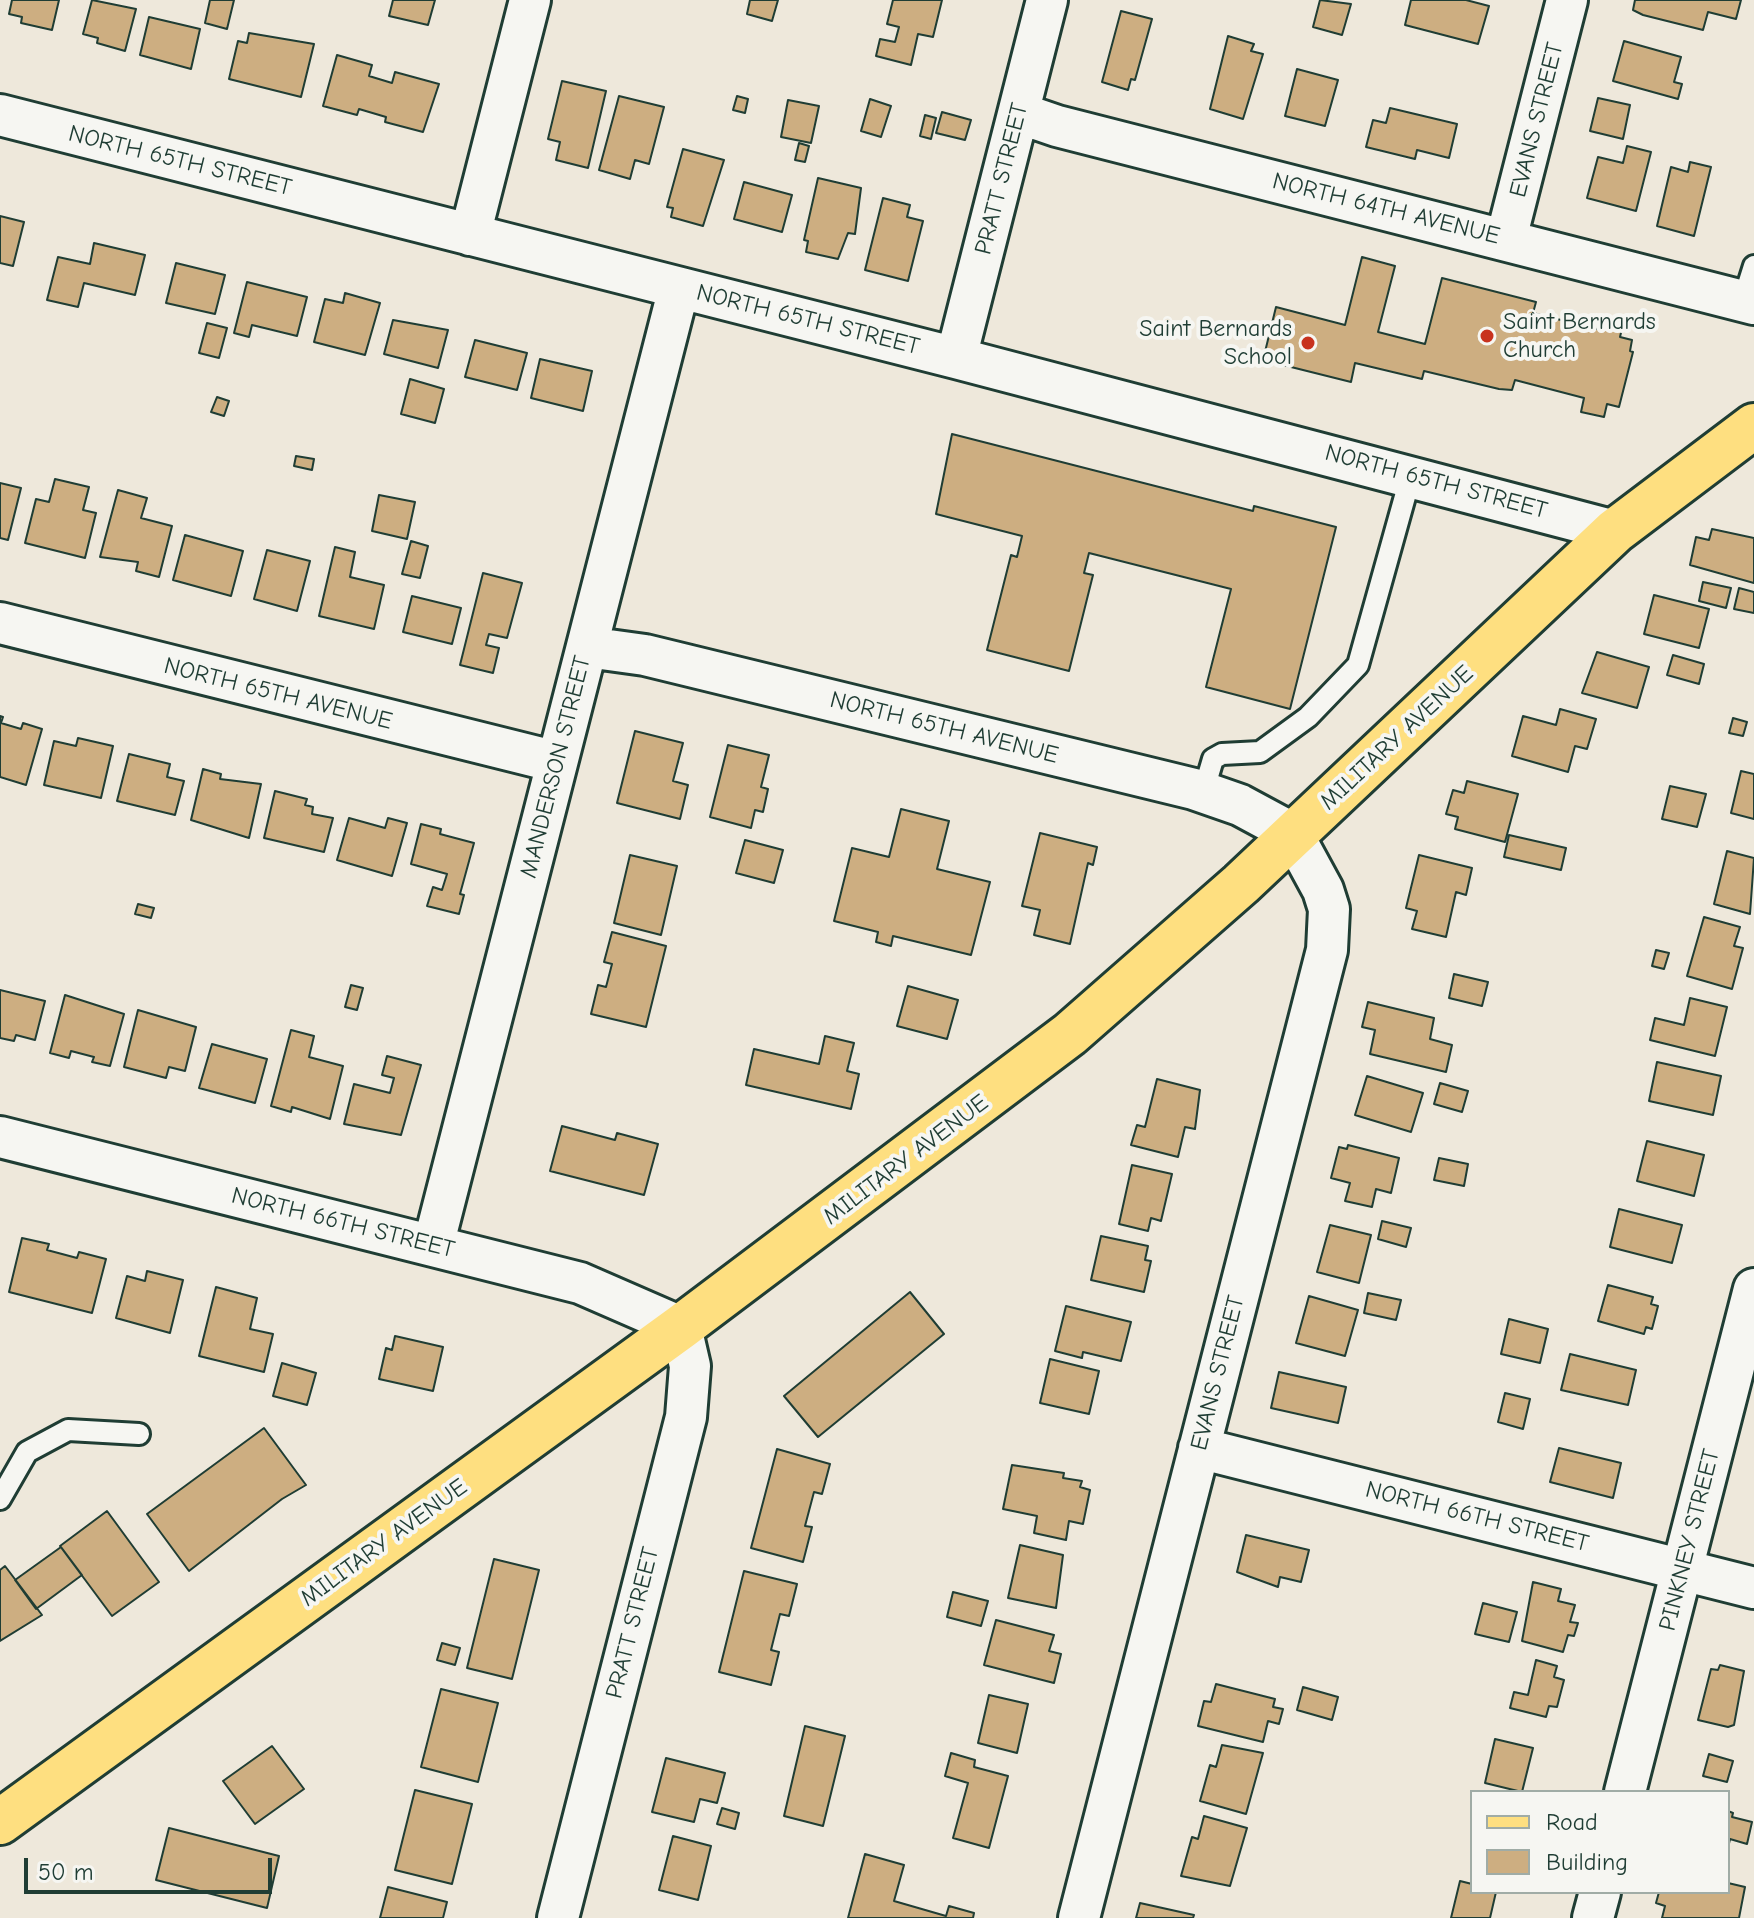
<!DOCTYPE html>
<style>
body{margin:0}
#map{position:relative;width:1754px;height:1918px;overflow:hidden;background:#eee8db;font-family:"Comic Neue",sans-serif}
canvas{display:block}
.legend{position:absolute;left:1470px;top:1790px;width:260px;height:104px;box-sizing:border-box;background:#f6f6f2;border:2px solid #a0aca6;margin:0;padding:10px 14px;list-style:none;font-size:24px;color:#1f3d34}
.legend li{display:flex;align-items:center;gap:16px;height:40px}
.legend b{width:40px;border:2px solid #a0aca6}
.scale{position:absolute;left:24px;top:1858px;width:248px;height:36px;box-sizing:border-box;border:4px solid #1f3d34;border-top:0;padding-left:10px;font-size:24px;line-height:28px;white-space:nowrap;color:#1f3d34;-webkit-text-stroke:6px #f6f6f2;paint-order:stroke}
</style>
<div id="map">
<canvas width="1754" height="1918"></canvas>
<ul class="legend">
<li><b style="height:10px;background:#fedf80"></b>Road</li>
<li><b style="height:22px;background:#cdae81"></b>Building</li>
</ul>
<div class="scale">50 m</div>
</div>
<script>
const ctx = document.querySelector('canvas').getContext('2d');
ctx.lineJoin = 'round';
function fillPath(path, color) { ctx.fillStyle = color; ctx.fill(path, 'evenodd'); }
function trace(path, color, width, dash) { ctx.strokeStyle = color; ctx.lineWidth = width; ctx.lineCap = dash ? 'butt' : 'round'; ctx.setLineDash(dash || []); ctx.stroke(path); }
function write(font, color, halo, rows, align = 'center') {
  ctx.font = font + ' "Comic Neue",sans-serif'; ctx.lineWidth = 8; ctx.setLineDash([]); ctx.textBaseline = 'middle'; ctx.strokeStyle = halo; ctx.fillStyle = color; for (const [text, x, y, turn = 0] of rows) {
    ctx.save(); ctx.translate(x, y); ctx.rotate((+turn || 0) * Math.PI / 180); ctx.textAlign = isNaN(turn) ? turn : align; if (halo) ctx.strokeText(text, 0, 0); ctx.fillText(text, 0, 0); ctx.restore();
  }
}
const building = new Path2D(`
 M12 0H59L52 30 21 23 22 17 9 14Z
 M92 0 136 9 125 51 97 43 98 38 83 34Z
 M210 0H234L227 29 205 23Z
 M393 0H435L428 25 389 16Z
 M750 0H778L772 21 747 14Z
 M893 0H942L933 37 918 34 911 65 876 56 880 39 895 42 899 27 887 24Z
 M1320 0 1351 4 1342 35 1313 27Z
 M1411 0H1466L1489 6 1478 44 1405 25Z
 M1635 0H1741L1736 19 1708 12 1703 30 1643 15 1633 10Z
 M1121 11 1152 19 1135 80 1131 79 1128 90 1102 82Z
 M149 17 200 29 191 69 140 55Z
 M249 33 314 44 301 97 229 79 238 41 247 43Z
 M1228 36 1254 44 1251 51 1263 54 1243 119 1210 109Z
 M1624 41 1681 57 1674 82 1682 84 1678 99 1613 81Z
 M337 55 372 65 369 76 392 83 395 72 439 84 423 132 385 122 386 117 359 109 357 115 323 106Z
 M1297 69 1338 80 1325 126 1285 116Z
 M562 81 606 91 588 168 556 160 560 142 548 139Z
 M619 96 664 107 649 164 635 160 630 179 599 170Z
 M737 96 748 99 745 113 733 110Z
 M1598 98 1630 105 1623 139 1590 131Z
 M870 99 891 106 881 137 861 131Z
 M788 100 819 106 811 143 781 137Z
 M1390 108 1457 124 1449 158 1417 150 1415 159 1366 147 1373 120 1386 123Z
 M942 112 971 120 965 140 936 133Z
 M925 115 936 118 931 139 920 136Z
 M799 143 809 146 805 162 795 160Z
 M1627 146 1651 152 1636 211 1587 198 1598 157 1623 163Z
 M683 149 724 160 703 226 671 217 673 208 667 207Z
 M1690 162 1711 167 1694 236 1657 226 1671 167 1688 172Z
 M818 178 861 188 855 234 848 233 838 259 806 252 808 241 804 240Z
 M744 182 792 195 782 232 734 219Z
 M883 198 910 205 907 217 923 221 908 281 865 270Z
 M0 216 24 222 13 266 0 263Z
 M94 243 145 255 135 295 84 283 78 307 47 300 58 257 90 264Z
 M1362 257 1395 266 1378 332 1425 344 1442 278 1536 302 1533 313 1601 330 1604 319 1623 324 1620 337 1632 340 1630 351 1633 352 1619 407 1607 404 1604 417 1581 412 1584 398 1515 380 1512 390 1499 389 1424 371 1422 379 1355 363 1351 382 1263 360 1276 307 1345 325Z
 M176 263 225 275 215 314 166 303Z
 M247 282 307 297 297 336 252 325 249 337 234 333Z
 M345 293 380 303 365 355 314 342 325 299 343 303Z
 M393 320 448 330 438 368 384 354Z
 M207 323 227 328 219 358 199 353Z
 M475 340 527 353 517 390 465 377Z
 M540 359 592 371 583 411 531 398Z
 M410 379 444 389 435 423 401 414Z
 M217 397 229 401 224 416 211 412Z
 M952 434 1253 511 1254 506 1336 527 1290 709 1206 687 1231 589 1089 553 1084 573 1093 575 1069 671 987 650 1011 555 1017 557 1022 536 936 514Z
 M296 456 314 459 312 470 294 466Z
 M55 479 89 487 83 510 96 513 85 558 25 543 36 499 49 502Z
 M0 483 21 488 8 540 0 538Z
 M118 490 147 498 141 518 172 526 159 577 136 571 138 562 100 557Z
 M379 495 415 502 407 539 372 531Z
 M1712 529 1754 538V583L1690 565 1696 537 1709 540Z
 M185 535 243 551 231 596 173 580Z
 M411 541 428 546 420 578 402 574Z
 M335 547 355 552 350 577 384 585 374 629 319 616Z
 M267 550 310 561 297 611 254 599Z
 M483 573 522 583 507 638 489 634 486 645 499 648 493 673 460 665Z
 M1703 582 1731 588 1726 608 1699 601Z
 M1739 588 1754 592V613L1734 609Z
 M1654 595 1709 609 1699 648 1644 634Z
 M412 596 461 608 452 644 403 632Z
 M1597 652 1649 667 1637 708 1582 693Z
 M1673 655 1704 664 1699 684 1667 675Z
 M1560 709 1596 719 1587 749 1575 746 1568 772 1512 756 1523 716 1556 725Z
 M0 716 3 717 1 723 21 729 23 723 42 729 26 785 0 777Z
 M1733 718 1747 722 1743 736 1729 733Z
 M635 731 683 743 673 781 688 785 680 819 617 803Z
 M78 738 113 746 101 798 44 785 54 741 76 746Z
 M728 745 769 755 761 787 768 789 763 812 755 810 751 828 710 817Z
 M129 754 170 764 167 777 184 781 175 815 117 801Z
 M203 769 221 774 220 779 261 784 249 838 191 820Z
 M1741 771 1754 774V819L1731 813Z
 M1467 781 1518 794 1505 842 1455 829 1458 817 1446 814 1453 790 1464 793Z
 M1670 786 1706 794 1697 827 1662 819Z
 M275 791 307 799 305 805 313 807 312 814 333 818 324 852 264 838Z
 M901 809 949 821 937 869 990 882 971 955 893 936 891 946 876 942 878 932 834 921 852 848 889 857Z
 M349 818 385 828 388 818 407 823 392 876 337 860Z
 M421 824 441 829 440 834 474 843 460 894 464 895 459 914 427 906 433 887 442 890 447 874 411 864Z
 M1040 833 1097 847 1093 865 1088 863 1070 944 1034 935 1040 910 1022 906Z
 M1509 835 1566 848 1561 870 1504 857Z
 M745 840 783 850 774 883 736 873Z
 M1727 851 1754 858 1750 914 1714 904Z
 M630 855 677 866 661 935 614 923Z
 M1419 855 1472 868 1466 895 1456 892 1446 937 1412 929 1417 911 1406 908Z
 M138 904 154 908 151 918 135 914Z
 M1704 917 1740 927 1734 946 1743 948 1732 989 1687 976Z
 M612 932 666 946 646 1027 591 1014 598 985 606 987 612 964 604 962Z
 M1656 950 1669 953 1664 969 1652 966Z
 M1454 974 1488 982 1482 1006 1449 998Z
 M351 985 363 988 357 1010 345 1007Z
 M908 986 958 1000 947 1039 897 1026Z
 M0 990 45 1001 35 1040 16 1035 14 1041 0 1038Z
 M65 995 124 1014 110 1066 92 1062 94 1057 71 1051 69 1058 50 1053Z
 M1690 998 1727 1007 1715 1056 1650 1040 1655 1018 1684 1025Z
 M1368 1002 1434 1018 1430 1039 1452 1045 1446 1072 1370 1054 1375 1030 1362 1027Z
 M138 1010 196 1027 185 1071 169 1067 166 1078 124 1067Z
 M291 1030 314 1036 309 1057 343 1066 330 1119 292 1107 291 1112 271 1106Z
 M825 1036 854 1043 847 1071 859 1074 851 1109 746 1085 754 1049 819 1064Z
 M212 1044 267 1059 255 1103 199 1088Z
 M387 1056 421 1065 401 1135 344 1124 354 1084 390 1093 394 1078 382 1075Z
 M1657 1062 1721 1076 1713 1115 1649 1101Z
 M1367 1076 1423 1093 1411 1132 1355 1115Z
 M1157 1079 1200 1090 1195 1129 1185 1127 1178 1157 1131 1145 1137 1125 1145 1127Z
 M1440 1083 1468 1091 1462 1112 1434 1104Z
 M562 1126 615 1140 617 1133 658 1144 644 1195 550 1171Z
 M1647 1141 1704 1155 1694 1196 1637 1181Z
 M1348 1145 1399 1158 1391 1193 1376 1189 1372 1207 1345 1201 1350 1183 1331 1178 1339 1147 1347 1149Z
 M1439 1158 1468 1164 1464 1186 1434 1180Z
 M1132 1165 1172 1174 1161 1221 1151 1218 1148 1231 1119 1224Z
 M1619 1209 1682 1225 1672 1263 1610 1247Z
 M1382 1221 1411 1228 1406 1247 1378 1239Z
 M1330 1225 1371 1235 1359 1283 1317 1272Z
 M1101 1236 1148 1246 1145 1260 1151 1261 1144 1292 1091 1280Z
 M22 1238 49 1244 47 1250 77 1258 79 1252 106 1259 92 1313 9 1292Z
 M147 1271 183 1280 170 1333 116 1318 127 1276 145 1281Z
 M1608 1285 1653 1297 1651 1304 1658 1306 1652 1329 1646 1327 1644 1334 1598 1321Z
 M216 1287 257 1298 250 1329 273 1334 264 1372 199 1356Z
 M910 1292 944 1334 818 1437 784 1396Z
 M1368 1293 1401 1300 1396 1320 1364 1313Z
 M1309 1296 1358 1310 1345 1356 1296 1343Z
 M1066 1306 1131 1322 1121 1361 1083 1352 1082 1358 1055 1351Z
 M1509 1319 1548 1329 1540 1363 1501 1354Z
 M395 1336 443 1347 433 1391 379 1379 386 1348 392 1350Z
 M1570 1354 1636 1370 1628 1405 1561 1390Z
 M1050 1359 1099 1371 1089 1414 1040 1403Z
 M282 1363 316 1373 307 1405 273 1396Z
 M1279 1372 1346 1387 1338 1423 1271 1408Z
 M1505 1393 1530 1399 1523 1429 1498 1422Z
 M264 1428 306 1485 282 1499 189 1571 147 1514Z
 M1559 1448 1621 1463 1613 1498 1550 1482Z
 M777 1449 830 1464 822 1494 814 1492 805 1526 812 1527 803 1562 751 1548Z
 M1012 1465 1064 1473 1063 1478 1082 1481 1080 1487 1090 1490 1083 1524 1069 1521 1066 1540 1034 1533 1037 1516 1003 1509Z
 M107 1511 159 1582 112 1616 60 1546Z
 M1246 1535 1309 1550 1301 1582 1280 1577 1278 1587 1237 1572Z
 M1020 1545 1063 1555 1056 1608 1008 1598Z
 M61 1547 82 1575 36 1609 15 1580Z
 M494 1559 539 1570 512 1679 467 1668Z
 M5 1566 42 1615 0 1641V1570Z
 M744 1571 797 1584 789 1616 780 1614 771 1650 779 1652 771 1685 719 1672Z
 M1533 1582 1561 1589 1558 1601 1575 1605 1570 1622 1578 1623 1574 1636 1568 1635 1563 1652 1522 1641Z
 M953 1592 988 1601 981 1626 947 1617Z
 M1483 1603 1517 1612 1509 1642 1475 1634Z
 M996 1620 1054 1635 1049 1651 1061 1654 1054 1683 984 1665Z
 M442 1643 460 1648 455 1665 437 1660Z
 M1536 1660 1557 1666 1554 1677 1564 1680 1557 1707 1549 1706 1546 1717 1510 1708 1514 1692 1528 1695Z
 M1720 1665 1744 1671 1734 1725 1728 1727 1698 1720 1711 1669 1718 1670Z
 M1216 1684 1275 1699 1273 1707 1283 1709 1279 1724 1268 1721 1263 1742 1198 1726 1204 1701 1211 1702Z
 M1303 1687 1338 1697 1332 1720 1297 1710Z
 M441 1689 498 1703 478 1782 421 1767Z
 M989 1695 1028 1704 1017 1753 978 1743Z
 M805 1726 845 1736 823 1826 784 1816Z
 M1495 1739 1533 1748 1522 1792 1485 1783Z
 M1222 1745 1263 1753 1246 1814 1200 1801 1210 1765 1216 1767Z
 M272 1746 304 1789 255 1824 223 1781Z
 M951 1753 975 1760 974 1767 1008 1776 989 1848 953 1838 968 1783 945 1776Z
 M1709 1754 1733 1761 1727 1782 1703 1776Z
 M666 1758 725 1773 717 1803 700 1799 694 1822 652 1812Z
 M415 1790 472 1804 452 1884 395 1870Z
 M722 1808 739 1813 735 1829 717 1824Z
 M1728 1811 1733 1813 1732 1817 1752 1822 1747 1844 1730 1839 1728 1848Z
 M1204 1816 1247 1828 1230 1886 1181 1876 1192 1837 1198 1839Z
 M169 1828 279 1856 267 1908 156 1880Z
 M673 1836 711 1846 698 1900 659 1890Z
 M865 1854 904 1865 894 1901 946 1916 949 1906 974 1913 973 1918H848Z
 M1460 1881 1472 1884V1892H1496L1490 1918H1451Z
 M1728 1883 1745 1887 1739 1918H1662L1665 1906 1656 1903 1659 1892H1728Z
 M388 1887 447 1902 443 1918H380Z
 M1140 1903 1194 1915 1193 1918H1136Z`);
fillPath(building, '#cdae81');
trace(building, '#1f3d34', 2);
const lane = new Path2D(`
 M1743 301 1754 266
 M1203 793 1213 759 1222 754 1260 752 1308 717 1358 665 1411 475
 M0 1499 27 1452 68 1430 139 1434`);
const street = new Path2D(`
 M1019 113 1057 126 1754 304
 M0 115 956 358 1615 531
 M470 235 530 0
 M1506 239 1567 0
 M956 358 1047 0
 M0 623 557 762
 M587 647 645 655 1194 789 1240 805 1292 833 1323 890 1329 909 1327 950 1079 1918
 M0 1137 580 1283 681 1327 690 1366 686 1417 558 1918
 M433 1246 679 288
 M1199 1448 1754 1588
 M1625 1792 1754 1289
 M1593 1918 1600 1892`);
const primary = new Path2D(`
 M0 1822 681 1327 1070 1034 1241 884 1615 531 1754 426`);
trace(lane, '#1f3d34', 26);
trace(street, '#1f3d34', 46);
trace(primary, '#1f3d34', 50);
trace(lane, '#f6f6f2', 20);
trace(street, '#f6f6f2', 40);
trace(primary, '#fedf80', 44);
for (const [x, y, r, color] of [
 [1487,336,8,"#c8321e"],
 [1308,343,8,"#c8321e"]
]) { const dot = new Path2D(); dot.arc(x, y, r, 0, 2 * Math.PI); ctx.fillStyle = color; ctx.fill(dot); trace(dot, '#f6f6f2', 3); }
write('24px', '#1f3d34', '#f6f6f2', [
 ["EVANS STREET",1537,120,-76],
 ["NORTH 65TH STREET",180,161,14],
 ["PRATT STREET",1002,179,-76],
 ["NORTH 64TH AVENUE",1386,209,14],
 ["NORTH 65TH STREET",808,320,14],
 ["NORTH 65TH STREET",1436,482,15],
 ["NORTH 65TH AVENUE",278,694,14],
 ["NORTH 65TH AVENUE",944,728,14],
 ["MILITARY AVENUE",1397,738,-43],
 ["MANDERSON STREET",556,767,-76],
 ["MILITARY AVENUE",906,1160,-37],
 ["NORTH 66TH STREET",343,1223,14],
 ["EVANS STREET",1218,1373,-76],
 ["NORTH 66TH STREET",1477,1517,14],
 ["PINKNEY STREET",1690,1540,-76],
 ["MILITARY AVENUE",384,1543,-36],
 ["PRATT STREET",633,1623,-76]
]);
write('24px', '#1f3d34', '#f6f6f2', [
 ["Saint Bernards",1503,322],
 ["Church",1503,350],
 ["Saint Bernards",1292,329,"right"],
 ["School",1292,357,"right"]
], 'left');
</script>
